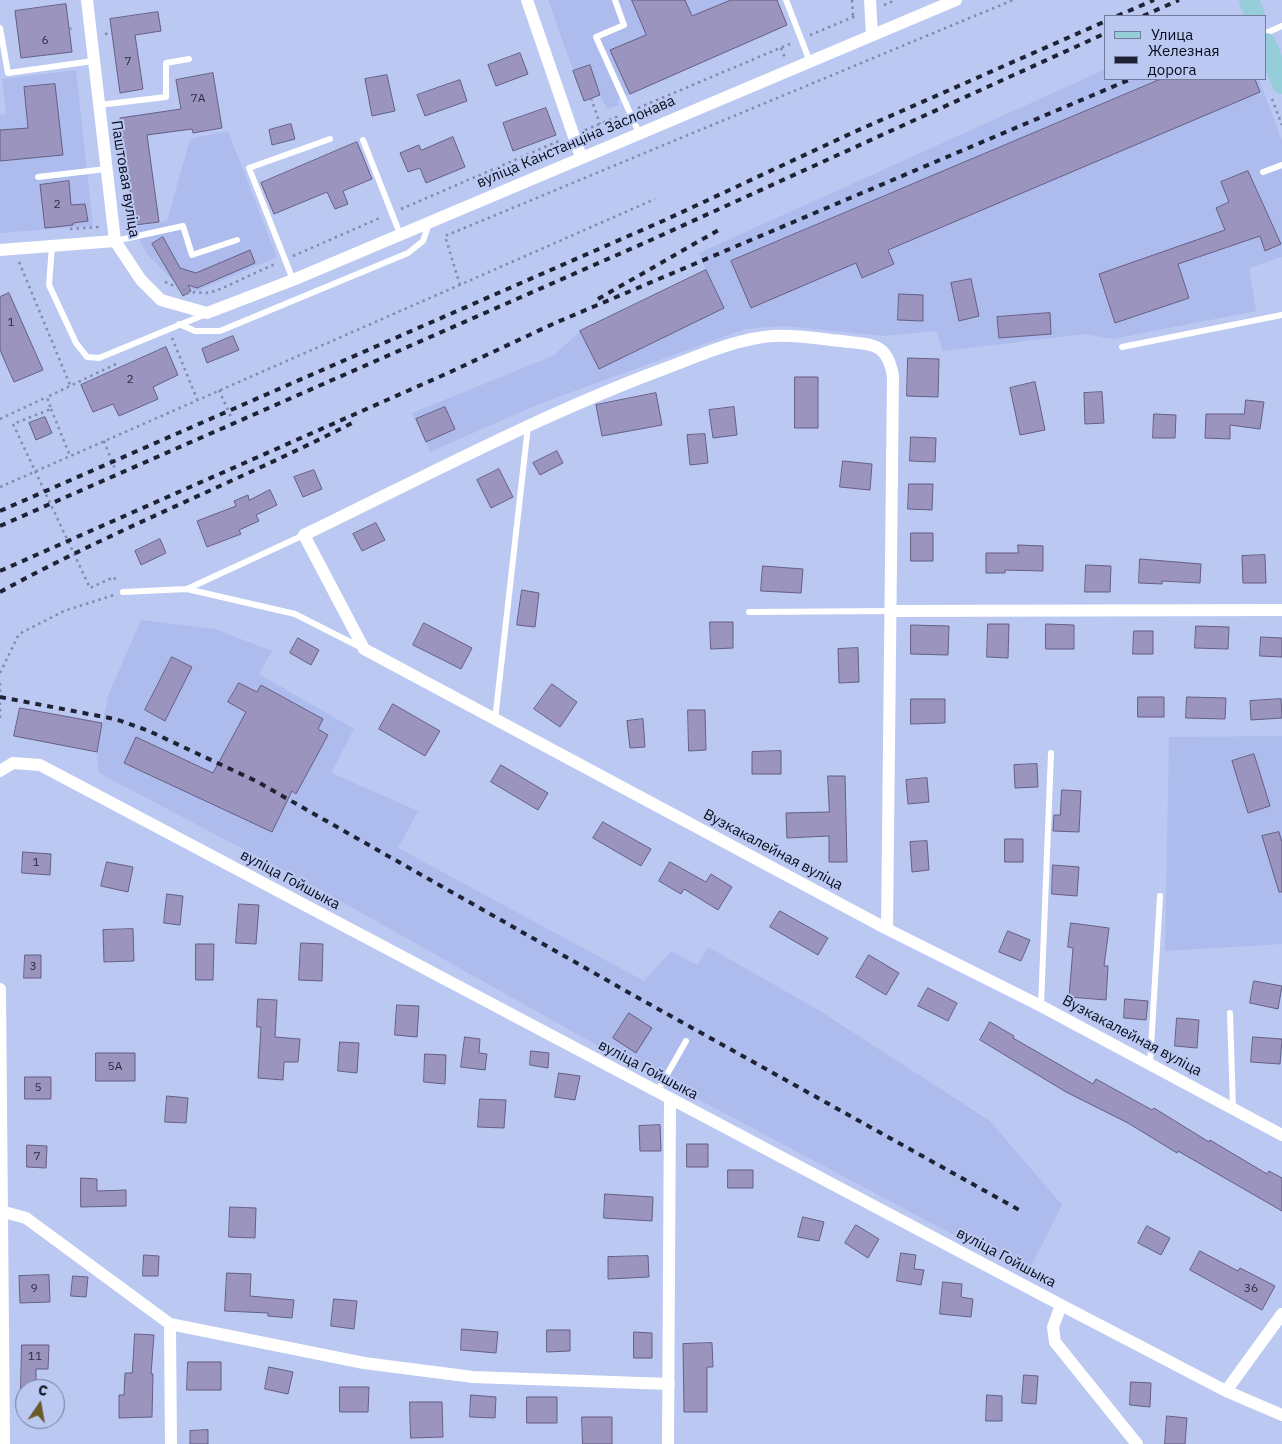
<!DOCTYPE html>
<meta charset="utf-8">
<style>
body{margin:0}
#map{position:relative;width:1282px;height:1444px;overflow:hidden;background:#bac8f2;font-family:"IBM Plex Sans",sans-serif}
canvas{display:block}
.legend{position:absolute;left:1104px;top:15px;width:162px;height:65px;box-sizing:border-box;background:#bac8f2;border:1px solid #737c9b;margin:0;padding:6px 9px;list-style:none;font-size:15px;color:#080b19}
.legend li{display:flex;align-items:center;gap:10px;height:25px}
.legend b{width:25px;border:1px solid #737c9b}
.north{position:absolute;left:15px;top:1379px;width:50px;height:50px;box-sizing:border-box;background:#bac8f2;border:1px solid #737c9b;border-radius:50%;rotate:12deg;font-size:14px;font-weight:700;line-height:20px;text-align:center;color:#080b19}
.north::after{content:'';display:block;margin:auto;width:18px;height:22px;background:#6a5a27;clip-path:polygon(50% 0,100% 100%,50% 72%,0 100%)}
</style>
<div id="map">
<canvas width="1282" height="1444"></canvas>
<ul class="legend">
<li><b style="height:6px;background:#95ced8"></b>Улица</li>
<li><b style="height:6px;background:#1e2234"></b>Железная дорога</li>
</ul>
<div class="north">С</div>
</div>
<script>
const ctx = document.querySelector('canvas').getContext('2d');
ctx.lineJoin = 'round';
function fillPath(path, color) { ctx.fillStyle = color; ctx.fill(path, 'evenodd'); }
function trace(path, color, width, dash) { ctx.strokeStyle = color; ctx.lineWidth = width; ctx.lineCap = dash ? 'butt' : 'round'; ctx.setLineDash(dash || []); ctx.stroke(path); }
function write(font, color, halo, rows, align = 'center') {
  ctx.font = font + ' "IBM Plex Sans",sans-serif'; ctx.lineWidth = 4; ctx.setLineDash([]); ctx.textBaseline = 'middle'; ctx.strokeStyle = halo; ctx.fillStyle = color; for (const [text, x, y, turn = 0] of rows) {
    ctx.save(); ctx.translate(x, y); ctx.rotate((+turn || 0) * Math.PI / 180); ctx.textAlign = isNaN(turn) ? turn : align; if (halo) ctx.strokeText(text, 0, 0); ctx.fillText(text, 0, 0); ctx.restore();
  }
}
fillPath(new Path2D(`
 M548 0H777L787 25 617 100 619 105 607 109 600 95 584 101Z
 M1106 69V79H1259L1282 141V257L1249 268 1256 311 1113 339 1084 334 943 351 936 331 884 336 784 326 745 329 539 404 430 452 412 413 553 356 580 331 706 270 699 253Z
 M76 70 93 226 0 233V115L6 114 2 79Z
 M228 131 277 257 197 291 173 281 147 254 133 227 167 221 190 139Z
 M141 620 215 629 272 651 259 674 354 729 331 773 418 811 398 848 644 981 671 951 697 965 708 947 820 1011 990 1121 1062 1205 1027 1274 600 1047 319 889 99 773 97 752 108 696Z
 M1282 736V944L1165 951 1169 737Z`), '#adbced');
const building = new Path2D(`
 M632 0H685L692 16 731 0H777L787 25 630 94 610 50 646 35Z
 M66 4 72 52 21 58 15 11Z
 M158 12 161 31 135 35 143 89 120 93 110 19Z
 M520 53 528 74 496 86 488 65Z
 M590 65 600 95 584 101 573 71Z
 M213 73 222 128 193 133 192 129 147 135 159 222 135 225 120 118 181 109 176 80Z
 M387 75 395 111 372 116 365 79Z
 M1161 79H1255L1260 92 888 250 894 264 862 278 856 263 751 308 731 261Z
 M460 80 467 101 425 116 417 95Z
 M55 84 63 155 0 161V130L28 128 24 87Z
 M546 108 556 135 513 151 503 123Z
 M291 124 295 139 272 145 269 130Z
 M453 137 465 167 426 183 420 168 408 172 400 153 419 145 421 150Z
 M357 142 372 179 343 191 348 204 335 209 327 192 274 214 261 183Z
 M1248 171 1281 244 1265 251 1260 236 1178 264 1189 298 1115 323 1099 274 1225 230 1216 208 1229 202 1221 182Z
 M69 181 71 205 85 204 88 221 73 223V225L45 228 40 185Z
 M163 237 180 268 196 273 250 250 255 263 197 288 188 285 191 291 183 296 152 244Z
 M706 270 724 308 599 369 580 331Z
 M971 279 979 316 959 321 951 283Z
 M9 293 43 370 14 382 0 350V297Z
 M899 294 923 295V321L898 320Z
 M1050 313 1051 334 999 338 997 317Z
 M233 336 239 350 207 363 202 349Z
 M166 347 178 375 153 387 158 399 119 416 113 404 93 412 81 385Z
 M908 358 939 359 938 397 907 396Z
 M795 377H818V428H795Z
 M1035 382 1045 430 1020 435 1010 388Z
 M1102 392 1104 423 1085 424 1084 393Z
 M656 393 662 425 602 436 596 405Z
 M1246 400 1264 402 1260 429 1230 425V439L1205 438 1206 414H1244Z
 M445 407 455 429 426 442 416 419Z
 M734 407 737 435 713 438 709 410Z
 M1154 414 1176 415 1175 438H1153Z
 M45 417 52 433 36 440 29 423Z
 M705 434 708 463 690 465 687 435Z
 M911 437 936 438 935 462 910 461Z
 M557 451 563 463 540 475 533 463Z
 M843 461 872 464 870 490 840 487Z
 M499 469 513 497 491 508 477 480Z
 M314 470 322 489 303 497 294 477Z
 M909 484H933L932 510 908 509Z
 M270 490 277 505 256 515 259 521 239 530 241 534 207 547 197 521 236 506 234 501 248 495 249 500Z
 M376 523 385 540 362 551 353 534Z
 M911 533H933V561H911Z
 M160 539 166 553 141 565 135 551Z
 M1018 545 1043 546V571L1005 570V573H986V553H1018Z
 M1265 555 1266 583H1243L1242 556Z
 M1140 559 1201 564 1200 583 1162 581V584L1139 583Z
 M1086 565 1111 566 1110 592H1085Z
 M763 566 803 569 801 593 761 591Z
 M522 590 539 593 535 627 517 625Z
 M710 622H733V648L711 649Z
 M424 623 472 648 461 669 413 645Z
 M988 624H1009L1008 658 987 657Z
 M1046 624 1074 625V649H1046Z
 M911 625 949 626 948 655 911 654Z
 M1196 626 1229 627 1228 649 1195 648Z
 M1134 631H1153V654H1133Z
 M1261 637 1282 638V657L1260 656Z
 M298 638 319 650 311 665 290 653Z
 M858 648 859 682 839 683 838 649Z
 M172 657 192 667 165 721 145 710Z
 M239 683 257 692 261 685 323 719 318 729 328 735 296 794 292 791 272 832 124 763 136 737 213 773 246 712 228 702Z
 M552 684 577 702 560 727 534 709Z
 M1138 697H1164V717H1138Z
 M1187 697 1226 698 1225 719 1186 718Z
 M911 699H945V723L911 724Z
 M1281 699 1282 718 1251 720 1250 701Z
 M393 704 440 731 425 756 379 729Z
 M20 708 102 723 97 752 14 736Z
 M688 710H705L706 750 689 751Z
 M643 719 645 747 630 748 627 721Z
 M781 751V774H752V752Z
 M1254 754 1270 806 1248 813 1232 761Z
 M1037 764 1038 787 1015 788 1014 765Z
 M501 765 548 793 538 810 491 782Z
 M828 776H845L847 862H829V836L787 838 786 813 829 812Z
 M927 778 929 802 908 804 906 780Z
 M1062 790 1081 791 1079 832 1053 831 1054 815H1060Z
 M603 822 651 849 641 866 593 838Z
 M1279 832 1282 842V892H1279L1262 836Z
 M1005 839H1023V862H1005Z
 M927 841 929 870 912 872 910 842Z
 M23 852 51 854 50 875 22 873Z
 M107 862 133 867 128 892 101 886Z
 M670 862 706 882 711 874 732 887 718 910 684 889 681 894 659 881Z
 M1053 865 1079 867 1077 896 1052 894Z
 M167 894 183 896 180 925 164 923Z
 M239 904 259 905 256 944 236 943Z
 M780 911 828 938 818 955 770 927Z
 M1071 923 1109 928 1104 966H1108L1106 1000 1069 997 1073 948 1068 947Z
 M133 929 134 961 104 962 103 930Z
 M1008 931 1030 940 1021 961 999 952Z
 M301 943 323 944 322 981 299 980Z
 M196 944H214L213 980H196Z
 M25 955H41V978H24Z
 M869 955 899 973 886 995 856 977Z
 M1254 981 1282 986 1278 1009 1250 1003Z
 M928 988 957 1003 948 1021 918 1006Z
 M258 999 277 1000 275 1037 300 1039 298 1062H284L283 1080 258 1078 261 1027H257Z
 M1125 999 1148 1001 1146 1020 1124 1018Z
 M397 1005 419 1006 417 1037 395 1035Z
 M629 1013 652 1028 636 1053 613 1038Z
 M1177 1018 1199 1020 1197 1048 1175 1046Z
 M990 1022 1014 1036 1013 1038 1093 1084 1096 1079 1152 1110 1154 1108 1209 1142 1210 1140 1267 1174 1269 1171 1282 1178V1211L1178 1151 1177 1153 1128 1123 1066 1092 980 1040Z
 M465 1037 480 1039 479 1053 487 1054 485 1070 461 1067Z
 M1253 1037 1282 1039 1280 1064 1251 1062Z
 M340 1042 359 1043 357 1073 338 1071Z
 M531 1051 549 1053 548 1068 530 1065Z
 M96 1053H135V1081H96Z
 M425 1054 446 1055 445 1084 424 1082Z
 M559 1073 580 1076 575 1100 555 1097Z
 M25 1077H51V1099H25Z
 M167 1096 188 1098 186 1123 165 1122Z
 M480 1099 506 1100 504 1128 478 1127Z
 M660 1125 661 1151H640L639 1126Z
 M687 1144H708V1167H687Z
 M27 1145 47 1146 46 1168 27 1167Z
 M728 1170H753V1188H728Z
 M81 1178 97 1179V1191L126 1190V1206L81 1207Z
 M605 1194 653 1197 652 1221 604 1218Z
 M230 1207 256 1208 255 1238 229 1237Z
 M803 1217 824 1222 819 1241 798 1237Z
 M856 1225 879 1239 868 1258 845 1243Z
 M1147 1226 1170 1238 1161 1255 1138 1243Z
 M1200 1251 1238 1271 1240 1268 1275 1286 1262 1310 1190 1270Z
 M901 1253 916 1255 914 1269 924 1270 921 1285 897 1281Z
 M144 1255 159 1256 158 1276H143Z
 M648 1256 649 1277 608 1279V1257Z
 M227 1273 251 1274 250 1296 294 1300 292 1318 268 1316V1313L225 1311Z
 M49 1275 50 1302 20 1303 19 1276Z
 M73 1276 88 1277 86 1297 71 1296Z
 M943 1282 962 1284 961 1297 973 1299 971 1317 940 1314Z
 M334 1299 357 1301 354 1329 331 1326Z
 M462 1329 498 1332 496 1353 461 1350Z
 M547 1330H570V1351L547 1352Z
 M634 1332 652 1333V1358H634Z
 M135 1334 154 1335 151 1374H153L152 1417 119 1418V1395H124L125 1373H132Z
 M712 1343 713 1367H707V1412H684L683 1344Z
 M22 1345H49L48 1369H36V1389H21Z
 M188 1362H221V1390H187Z
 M269 1367 293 1372 288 1394 265 1389Z
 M1024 1375 1038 1376 1036 1404 1022 1403Z
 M1131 1382 1151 1383 1150 1407 1130 1405Z
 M340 1387H369L368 1412H340Z
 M471 1395 496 1397 495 1418 470 1417Z
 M987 1395 1002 1396V1421H986Z
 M527 1397H557V1423H527Z
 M410 1402H442L443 1437 411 1438Z
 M1167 1416 1187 1418 1185 1444H1165Z
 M582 1417H612V1444H583Z
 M208 1430V1444H190V1431Z`);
fillPath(building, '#9a94be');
trace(building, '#655f85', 1);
trace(new Path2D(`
 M852 0 853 18
 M884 5 895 0
 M69 29 75 28
 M105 34 112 33
 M810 35 858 15
 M781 48 785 58
 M591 98 600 124
 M1272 99 1282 125
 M638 108 792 43
 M585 130 621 115
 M401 209 561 140
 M70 229 99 227
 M293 256 382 217
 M19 262 70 385
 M165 282 189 292
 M460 285 445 236 1013 0
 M187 294 189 292 206 293 216 291 277 263
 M172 338 197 399
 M116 364 47 397 51 409 13 424 90 588 114 577 117 583
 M219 390 231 417
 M51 409 70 456
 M0 419 47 397
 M104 441 115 469
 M0 487 655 199
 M0 673 19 634 64 611 114 595
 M0 683V718`), '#818bac', 2.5, [2.5, 4]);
trace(new Path2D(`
 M615 0 624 25 596 37 639 133
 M786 0 810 62
 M0 28 8 73 93 61
 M1266 33 1282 26
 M99 105 166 97V63L189 59
 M363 140 400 234
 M1263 172 1282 165
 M38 177 106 169
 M115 241 183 226 192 255 237 240
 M52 246 49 285 76 343 87 357 99 358 206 314
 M293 280 249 168 330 139
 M179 324 195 331H220L408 253 423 241 429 223
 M1122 347 1282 315
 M187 589 295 614 362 648
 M123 592 187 589 304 535
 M749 612 890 611
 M495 720 528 426
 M1041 1006 1051 753
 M1230 1013 1233 1108
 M1150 1064 1160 896
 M657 1092 686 1041`), '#fff', 6);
trace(new Path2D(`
 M87 0 115 241 141 280 161 300 207 313 293 280 956 0
 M527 0 581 157
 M870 0 872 35
 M0 250 115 241
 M890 611 1282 610
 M0 771 13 763 40 765 1061 1305 1226 1391 1282 1415
 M887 929 893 376C887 341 871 345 841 341 819 339 795 334 773 336 734 339 697 357 661 370 538 416 422 478 304 535L364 649 887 929 1041 1006 1282 1135
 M0 989 4 1444
 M1 1211 26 1218 170 1324 364 1363 473 1377 669 1384
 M1061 1305 1053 1327 1055 1342 1137 1444
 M170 1324 171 1444
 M1226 1391 1282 1314
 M668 1444 670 1100`), '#fff', 12);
trace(new Path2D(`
 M1249 0 1255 16
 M1266 43 1282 84`), '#95ced8', 20);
trace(new Path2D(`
 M1117 16 1154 0
 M1143 16 1179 0
 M598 299 722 228
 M0 511 665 220 854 132 1106 21
 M0 526 651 240 1106 33
 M0 571 448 373 555 323 1131 79
 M0 592C115 529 237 482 354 422
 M0 697 115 719 149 731 256 781 633 995 1021 1211`), '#1e2234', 4, [6, 6]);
write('12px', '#2c2d42', null, [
 ["6",45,41],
 ["7",128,62],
 ["7А",198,99],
 ["2",57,205],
 ["1",11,323],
 ["2",130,380],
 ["1",36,863],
 ["3",33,967],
 ["5А",115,1067],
 ["5",38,1088],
 ["7",37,1157],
 ["9",34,1289],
 ["36",1251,1289],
 ["11",35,1357]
]);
write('15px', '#080b19', '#bac8f2', [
 ["вуліца Канстанціна Заслонава",576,142,-23],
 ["Паштовая вуліца",125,179,81],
 ["Вузкакалейная вуліца",773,850,28],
 ["вуліца Гойшыка",290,880,28],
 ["Вузкакалейная вуліца",1132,1036,28],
 ["вуліца Гойшыка",648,1070,28],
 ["вуліца Гойшыка",1006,1258,28]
]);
</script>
